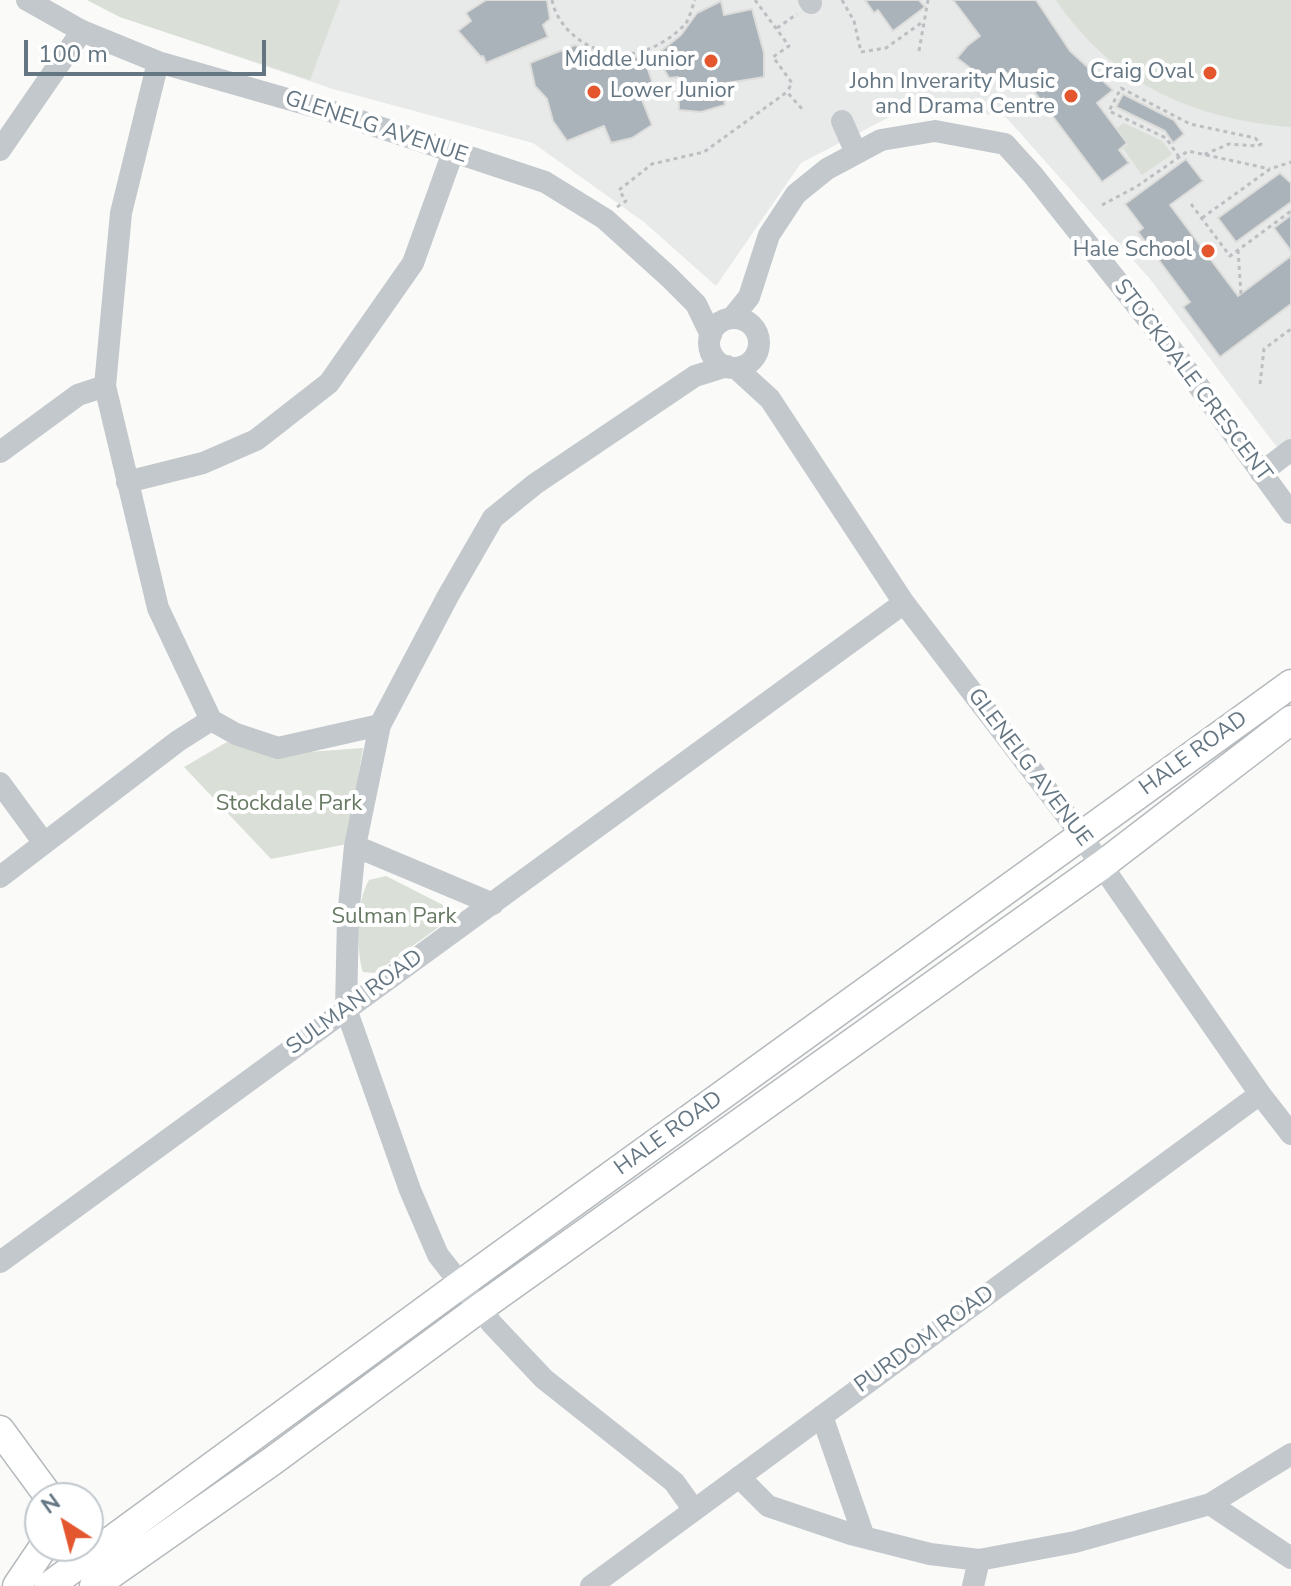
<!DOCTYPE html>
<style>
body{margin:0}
#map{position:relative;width:1291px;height:1586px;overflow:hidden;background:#fafaf8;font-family:"Nunito Sans",sans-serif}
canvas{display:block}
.north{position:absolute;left:24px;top:1482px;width:80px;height:80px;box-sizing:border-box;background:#fff;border:2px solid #c1c8cd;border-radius:50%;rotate:324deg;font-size:22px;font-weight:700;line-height:32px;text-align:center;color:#657683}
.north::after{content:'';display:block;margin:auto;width:28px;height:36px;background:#e4572e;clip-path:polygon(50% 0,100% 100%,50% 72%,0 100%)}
.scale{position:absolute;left:24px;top:40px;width:242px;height:36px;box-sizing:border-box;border:4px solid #657683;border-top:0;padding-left:10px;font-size:24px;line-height:28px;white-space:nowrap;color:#657683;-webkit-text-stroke:6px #fff;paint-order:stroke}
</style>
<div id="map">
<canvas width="1291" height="1586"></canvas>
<div class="north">N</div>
<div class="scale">100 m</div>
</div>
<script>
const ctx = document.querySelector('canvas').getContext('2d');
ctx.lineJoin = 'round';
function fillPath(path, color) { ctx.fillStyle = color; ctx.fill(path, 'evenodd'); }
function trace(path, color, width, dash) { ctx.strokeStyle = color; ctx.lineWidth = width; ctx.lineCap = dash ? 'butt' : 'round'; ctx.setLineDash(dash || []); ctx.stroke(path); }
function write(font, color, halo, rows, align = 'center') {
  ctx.font = font + ' "Nunito Sans",sans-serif'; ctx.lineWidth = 8; ctx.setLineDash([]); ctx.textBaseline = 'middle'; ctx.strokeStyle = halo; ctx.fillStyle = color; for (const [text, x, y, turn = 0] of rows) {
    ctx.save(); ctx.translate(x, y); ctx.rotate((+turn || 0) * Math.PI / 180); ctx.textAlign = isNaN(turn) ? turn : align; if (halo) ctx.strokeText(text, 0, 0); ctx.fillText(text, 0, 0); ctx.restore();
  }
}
fillPath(new Path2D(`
 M87 0H1291V466L1150 279 1004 115 901 111 801 163 716 286 644 222 533 143 333 89 120 17Z`), '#e8e9e9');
fillPath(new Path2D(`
 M87 0H340L310 80 120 17Z
 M1056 0H1291V127C1193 119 1113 84 1056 0Z
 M1124 123 1162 141 1172 154 1142 175 1123 148 1129 144 1117 128Z
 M227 742 280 754 363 748 347 844 271 859 184 767Z
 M386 876 443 905V924L375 973 363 972C356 949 356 901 369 880Z`), '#dadfd7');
const building = new Path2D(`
 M486 0H547L550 19 543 25 548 37 486 63 483 56 481 57 458 31 471 21 466 13Z
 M865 0H919L925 7 893 31 878 10 874 13Z
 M953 0H1036L1070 51 1113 90 1097 103 1127 143 1119 150 1129 163 1102 182 1027 82H1022L1005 72 982 77 957 58 967 46 980 36Z
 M721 1 724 15 752 9 764 53V77L721 84 725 105 701 112 679 110 678 77 669 78 656 55 681 35 697 13Z
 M575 45 612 58 644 57 654 88 640 95 652 125 632 138 611 143 604 126 567 141 553 121 547 99 535 86 530 63Z
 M1123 94 1174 120 1184 134 1173 143 1165 131 1116 107Z
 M1186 159 1203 181 1170 205 1238 296 1291 256V304L1220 357 1183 307 1190 302 1138 232 1143 228 1125 204Z
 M1280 173 1291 183V202L1236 242 1218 218Z
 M1291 215V251L1274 228Z`);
fillPath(building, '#aab3b9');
trace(building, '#dcdcda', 2);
const major = new Path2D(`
 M0 1430 50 1498
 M17 1586 44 1546
 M49 1586 461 1284 1291 684
 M94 1586 271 1462 480 1308 1102 865 1291 720`);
trace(major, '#b5babe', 31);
trace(new Path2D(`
 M552 0C559 36 603 62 639 52 656 48 675 36 686 23 690 17 692 7 695 0
 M755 0 789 46 773 57 792 83 787 92
 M842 0 854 21 861 52 886 48 924 21
 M777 28 797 14
 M919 51 928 0
 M1179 157 1166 138 1109 111 1121 88 1190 124 1255 138 1261 144 1258 146 1229 144 1203 155
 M1191 204 1230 256 1291 211
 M1102 205 1136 187 1188 151 1270 169
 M617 207 626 201 619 190 652 164 704 152 787 92 803 110
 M1202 218 1270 169 1291 162
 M1238 250 1241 294
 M1260 384 1264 349 1291 329`), '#bbbfc2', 3, [4, 4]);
trace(new Path2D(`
 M27 0 82 31 158 62 333 112 545 182 605 219 669 277 696 304 711 335
 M809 0 811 3
 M158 62 121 213 105 386 158 608 211 720 236 734 278 748 380 725
 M842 121 856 153
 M0 150 82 31
 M732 318 749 297 769 235 796 194 827 169 881 140 935 131 1005 144 1033 175 1176 355 1291 513
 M709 343a25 25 0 1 1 50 0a25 25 0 1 1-50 0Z
 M736 368 770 399 904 603 1073 824 1260 1094 1291 1134
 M0 452 78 395 105 386
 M1261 473 1291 450
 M127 482 203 463 256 440 329 383 413 263 453 152
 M0 783 44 843
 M355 846 493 904
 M0 877 178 741 211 720
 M0 1262 904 603
 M822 1416 864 1537
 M739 1477 768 1506 851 1534 930 1554 979 1560 1075 1542 1210 1504 1291 1454
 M1210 1504 1291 1558
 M694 1510 674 1482 544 1379 492 1324 438 1255 410 1190 346 1009 348 917 355 846 380 725 448 596 493 518 535 484 695 376 727 366
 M591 1586 1260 1094
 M973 1586 979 1560`), '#c3c8cc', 22);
trace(major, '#fff', 28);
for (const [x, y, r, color] of [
 [711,61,8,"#e4572e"],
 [1210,73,8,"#e4572e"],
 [594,92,8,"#e4572e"],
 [1071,96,8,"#e4572e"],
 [1208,251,8,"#e4572e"]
]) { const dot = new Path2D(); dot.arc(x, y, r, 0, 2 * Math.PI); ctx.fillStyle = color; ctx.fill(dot); trace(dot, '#fff', 3); }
write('22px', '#657683', '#fff', [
 ["Middle Junior",695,61],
 ["Craig Oval",1194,73],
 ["John Inverarity Music",1055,83],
 ["and Drama Centre",1055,108],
 ["Lower Junior",610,92,"left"],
 ["Hale School",1192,251]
], 'right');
write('22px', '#657683', '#fff', [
 ["GLENELG AVENUE",376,128,18],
 ["STOCKDALE CRESCENT",1192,381,53],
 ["HALE ROAD",1194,754,-36],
 ["GLENELG AVENUE",1029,768,53],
 ["SULMAN ROAD",355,1003,-36],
 ["HALE ROAD",669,1134,-36],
 ["PURDOM ROAD",925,1340,-36]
]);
write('22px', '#687a64', '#fff', [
 ["Stockdale Park",289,805],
 ["Sulman Park",394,918]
]);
</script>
